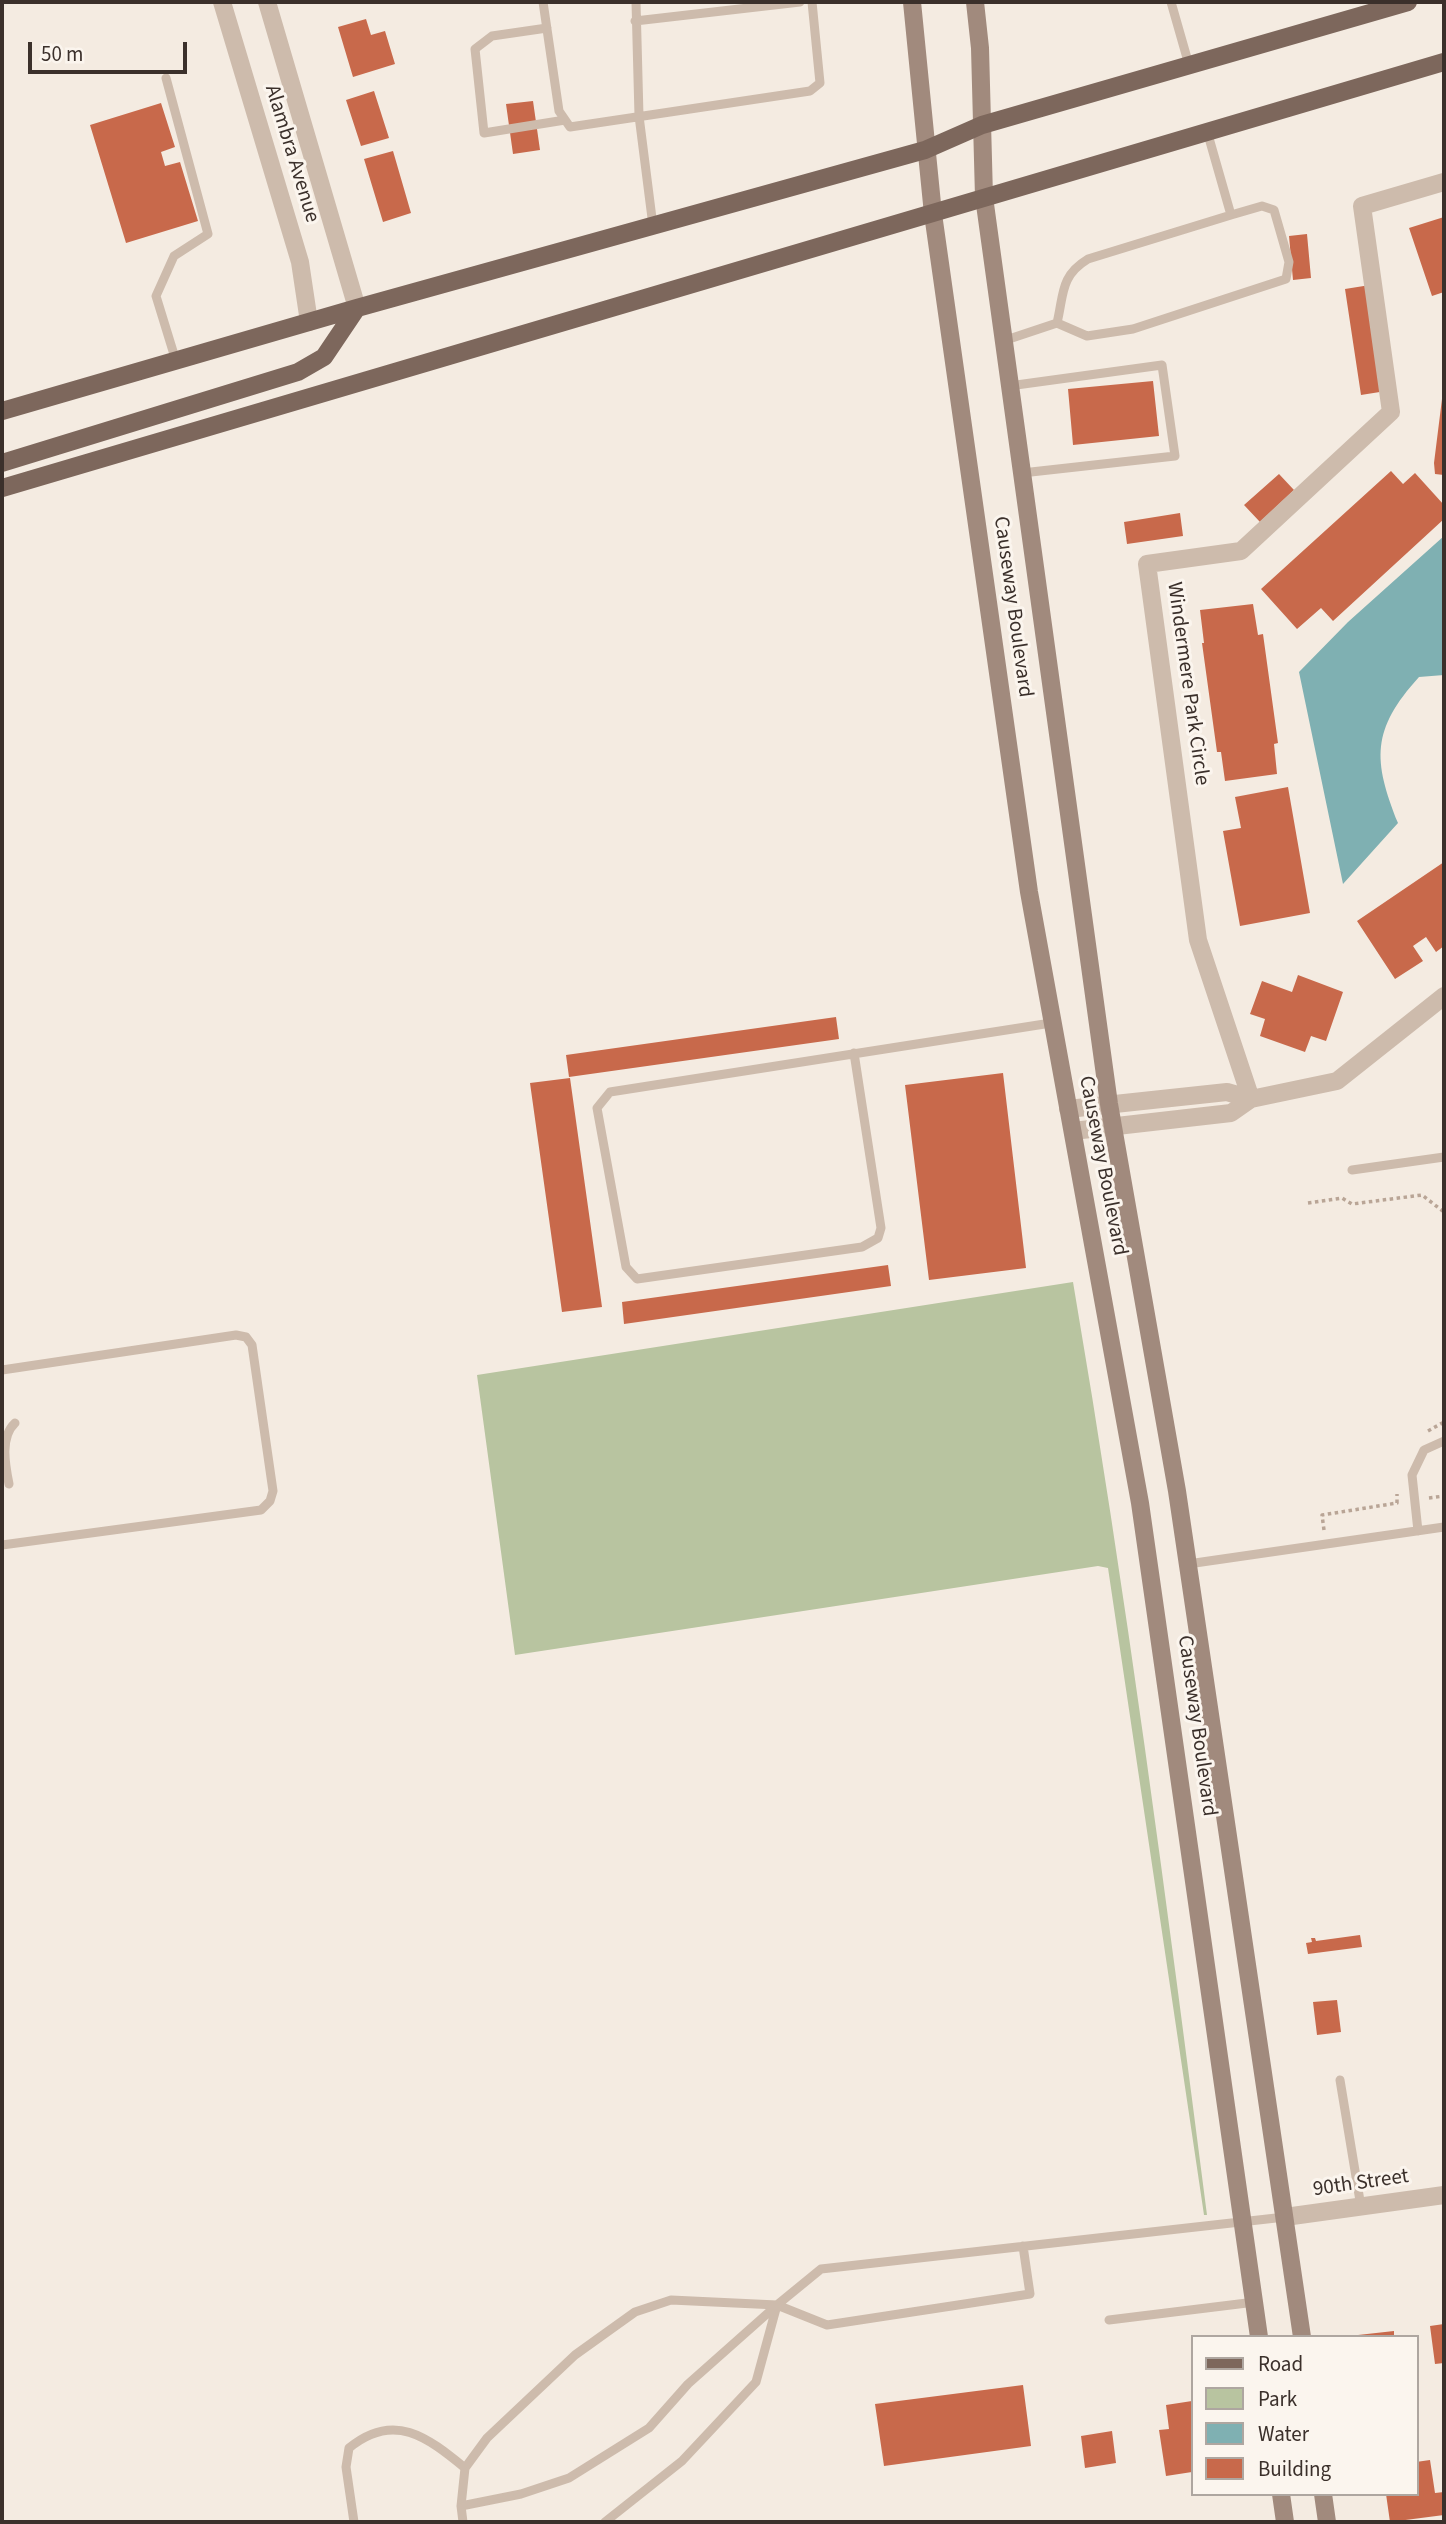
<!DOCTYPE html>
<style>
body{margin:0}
#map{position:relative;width:1446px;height:2524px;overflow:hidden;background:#f4ebe1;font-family:"Source Sans 3",sans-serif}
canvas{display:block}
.frame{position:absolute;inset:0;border:4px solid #3b302b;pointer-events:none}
.legend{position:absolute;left:1191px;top:2335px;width:228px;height:161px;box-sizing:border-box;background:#fbf5ee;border:2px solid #aea6a0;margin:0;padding:9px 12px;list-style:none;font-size:21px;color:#3b302b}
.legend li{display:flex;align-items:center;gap:14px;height:35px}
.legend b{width:35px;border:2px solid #aea6a0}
.scale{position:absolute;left:28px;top:42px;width:159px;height:32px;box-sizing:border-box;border:4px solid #3b302b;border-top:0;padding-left:9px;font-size:21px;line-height:24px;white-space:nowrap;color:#3b302b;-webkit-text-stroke:5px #fbf5ee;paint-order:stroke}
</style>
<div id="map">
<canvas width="1446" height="2524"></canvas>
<div class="frame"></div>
<ul class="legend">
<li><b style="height:9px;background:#7d675c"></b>Road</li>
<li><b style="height:19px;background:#b8c4a0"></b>Park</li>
<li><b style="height:19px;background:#7fb0b2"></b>Water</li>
<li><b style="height:19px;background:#c8694b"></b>Building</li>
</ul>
<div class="scale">50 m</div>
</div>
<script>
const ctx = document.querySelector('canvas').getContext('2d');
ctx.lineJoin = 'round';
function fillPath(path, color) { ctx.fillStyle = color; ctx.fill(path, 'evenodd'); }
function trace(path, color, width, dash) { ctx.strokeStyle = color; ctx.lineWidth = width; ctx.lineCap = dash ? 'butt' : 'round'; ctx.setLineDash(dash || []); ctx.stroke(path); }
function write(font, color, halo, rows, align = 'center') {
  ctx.font = font + ' "Source Sans 3",sans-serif'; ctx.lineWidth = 6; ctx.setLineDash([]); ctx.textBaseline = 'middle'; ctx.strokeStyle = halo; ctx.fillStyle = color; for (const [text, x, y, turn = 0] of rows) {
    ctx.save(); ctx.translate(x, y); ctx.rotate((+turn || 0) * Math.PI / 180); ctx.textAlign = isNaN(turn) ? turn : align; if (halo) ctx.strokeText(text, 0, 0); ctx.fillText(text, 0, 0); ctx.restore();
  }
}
fillPath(new Path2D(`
 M1073 1282C1126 1592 1167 1903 1207 2215H1204L1108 1568 1098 1566 515 1655 477 1375Z`), '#b8c4a0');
fillPath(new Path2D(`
 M1444 536V675L1419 677C1371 730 1373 760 1398 823L1343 884 1299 672 1348 622Z`), '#7fb0b2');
fillPath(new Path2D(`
 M366 19 371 35 385 31 395 64 353 77 338 27Z
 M374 91 389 138 361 146 346 100Z
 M533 101 540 150 513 154 506 104Z
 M161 103 175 147 161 152 165 166 180 162 198 221 126 243 90 125Z
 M393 151 411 213 383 222 364 159Z
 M1444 217V292L1432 296 1409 228Z
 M1307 234 1311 278 1293 280 1289 236Z
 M1370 285 1386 391 1361 395 1345 289Z
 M1153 381 1159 436 1073 445 1068 389Z
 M1443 391H1444V475L1435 474 1434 463Z
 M1391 471 1403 484 1415 473 1444 505V519L1333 621 1321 608 1297 629 1261 589Z
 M1279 474 1294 490 1260 522 1244 505Z
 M1180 513 1183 536 1127 544 1124 522Z
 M1253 604 1258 635 1263 634 1278 743 1274 744 1277 774 1225 781 1221 752H1217L1202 643H1204L1200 610Z
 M1288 787 1310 913 1240 926 1223 831 1241 828 1235 797Z
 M1444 862V946L1436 952 1426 937 1413 946 1423 961 1395 979 1357 921Z
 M1298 975 1343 992 1326 1041 1311 1036 1305 1052 1260 1036 1265 1019 1250 1014 1262 981 1292 992Z
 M836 1017 839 1039 569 1077 566 1055Z
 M1003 1073 1026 1268 929 1280 905 1085Z
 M570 1078 602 1307 562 1312 530 1083Z
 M888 1265 891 1286 624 1324 622 1302Z
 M1360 1935 1362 1947 1308 1954 1306 1943 1312 1942 1311 1938H1315L1316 1941Z
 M1337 2000 1341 2032 1317 2035 1313 2002Z
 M1444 2324V2363L1435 2364 1430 2326Z
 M1394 2331V2337H1358V2335Z
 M1023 2385 1031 2446 884 2466 875 2404Z
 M1192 2401V2472L1166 2476 1159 2430 1169 2429 1166 2405Z
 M1112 2431 1116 2463 1085 2468 1081 2436Z
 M1430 2460 1435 2493 1444 2492V2515L1390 2522 1386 2494H1416V2462Z`), '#c8694b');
trace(new Path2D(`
 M1308 1203 1342 1198 1352 1204 1422 1195 1444 1212
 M1428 1431 1444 1422
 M1429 1498 1444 1496
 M1324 1530 1322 1515 1397 1503V1494`), '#b9a596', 3.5, [3.5, 3.5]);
trace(new Path2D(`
 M543 2 559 111 570 127 810 91 820 83 812 2
 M636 2 639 116 653 226
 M1171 2 1189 65
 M635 21 800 2
 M547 28 492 36 475 49 484 133 565 120
 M166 78 208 234 174 256 156 296 176 361
 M1057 323 1087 336 1133 329 1286 279 1289 262 1274 210 1262 206 1231 215
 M1003 341 1057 323C1064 294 1060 276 1088 259L1231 215 1207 131
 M1009 386 1162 365 1175 456 1022 473
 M854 1053 881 1228 878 1238 862 1247 637 1279 626 1267 597 1108 610 1092 1051 1023
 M1352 1170 1444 1157
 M2 1370 236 1335 246 1337 252 1345 273 1491 270 1501 261 1510 2 1545
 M9 1484C5 1464 0 1437 15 1423
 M1418 1531 1412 1475 1424 1450 1444 1441
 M1188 1564 1444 1527
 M1340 2080 1361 2207
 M777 2305 827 2325 1030 2294 1023 2246
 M1109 2320 1255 2302
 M461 2506 521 2494 569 2478 649 2428 688 2384 777 2305 671 2300 635 2312 575 2355 487 2438 465 2468 461 2506 463 2522
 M354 2522 346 2467 349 2448C394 2411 427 2437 465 2468
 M605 2522 682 2461 756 2382 777 2305 821 2269 1285 2217`), '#cdbbac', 9);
trace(new Path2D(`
 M222 2 300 262 309 322
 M267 2 357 308
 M1251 1099 1198 940 1147 564 1241 551 1391 412 1362 206 1444 182
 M1068 1109 1227 1092 1251 1099
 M1073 1131 1231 1113 1251 1099 1337 1081 1444 996
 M1285 2217 1444 2195`), '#cdbbac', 18);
trace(new Path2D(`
 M912 2 933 214 1029 892 1140 1503 1259 2337
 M975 2 980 48 984 197 1109 1104 1177 1491 1302 2337
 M1281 2494 1285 2522
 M1323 2494 1327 2522`), '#a18a7d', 18);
trace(new Path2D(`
 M2 411 357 308 925 150 982 125 1408 2
 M2 463 298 372 324 357 357 308
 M2 488 1444 62`), '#7d675c', 18);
write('21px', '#3b302b', '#fbf5ee', [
 ["Alambra Avenue",291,154,73],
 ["Causeway Boulevard",1012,607,82],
 ["Windermere Park Circle",1187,684,82],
 ["Causeway Boulevard",1102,1166,79],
 ["Causeway Boulevard",1196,1726,82],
 ["90th Street",1361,2184,-8]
]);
</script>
